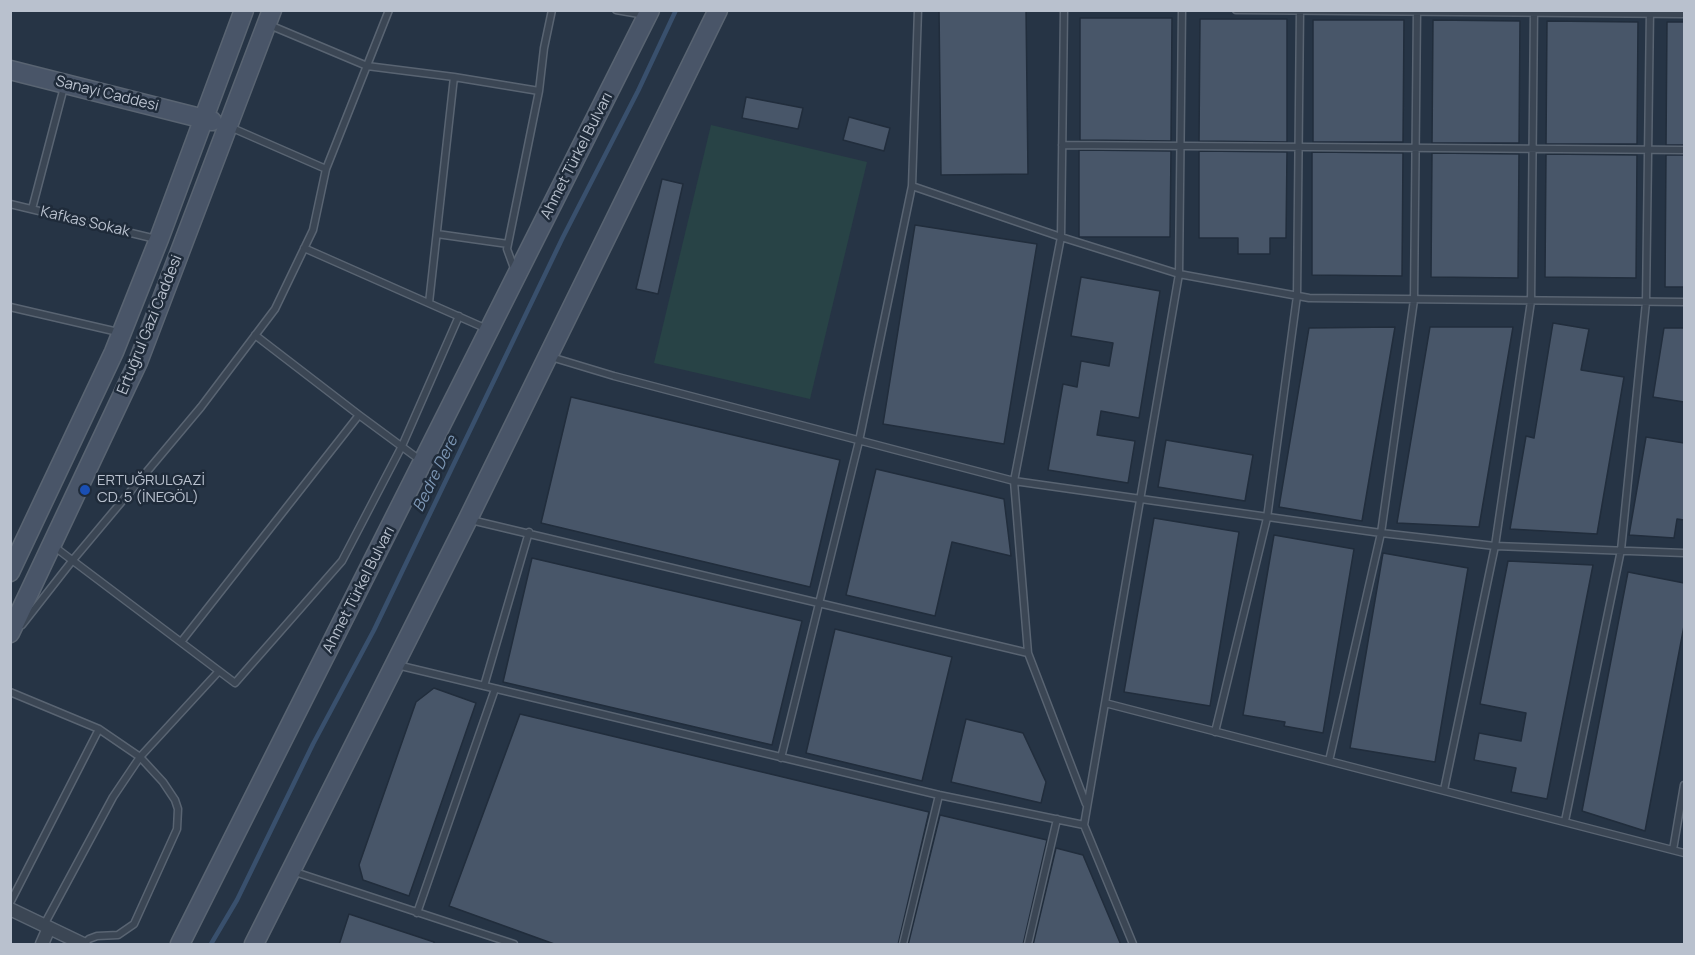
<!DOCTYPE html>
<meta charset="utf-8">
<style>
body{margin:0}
#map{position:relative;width:1695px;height:955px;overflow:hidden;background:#263445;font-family:Manrope,sans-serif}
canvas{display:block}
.frame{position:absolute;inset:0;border:12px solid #b9c1ce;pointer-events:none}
</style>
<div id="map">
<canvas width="1695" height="955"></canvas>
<div class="frame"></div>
</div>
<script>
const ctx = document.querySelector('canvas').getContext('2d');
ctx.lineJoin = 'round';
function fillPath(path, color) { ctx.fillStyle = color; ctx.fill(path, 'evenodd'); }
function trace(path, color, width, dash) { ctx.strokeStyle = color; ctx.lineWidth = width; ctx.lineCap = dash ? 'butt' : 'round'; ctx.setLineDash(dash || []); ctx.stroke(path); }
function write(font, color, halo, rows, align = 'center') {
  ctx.font = font + ' Manrope,sans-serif'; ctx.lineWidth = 5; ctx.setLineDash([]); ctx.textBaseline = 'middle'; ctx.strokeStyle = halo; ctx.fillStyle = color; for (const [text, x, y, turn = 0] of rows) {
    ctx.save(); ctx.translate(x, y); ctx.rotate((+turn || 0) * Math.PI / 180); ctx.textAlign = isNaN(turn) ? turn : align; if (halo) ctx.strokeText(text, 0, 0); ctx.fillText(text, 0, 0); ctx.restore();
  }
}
fillPath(new Path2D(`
 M711 125 867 162 810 399 654 363Z`), '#284346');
trace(new Path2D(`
 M211 944 237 900 313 744 374 630 563 237 638 91 676 10`), '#39506d', 4.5);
const building = new Path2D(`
 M939 10H1026L1028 174 941 175Z
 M1080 18H1172L1171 141 1080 140Z
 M1200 19H1287V142L1199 141Z
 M1313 20H1404L1403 142H1313Z
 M1433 20 1520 21 1519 143H1432Z
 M1547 21 1638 22 1637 144H1546Z
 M1667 22H1684V145H1666Z
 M746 97 803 108 798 129 742 118Z
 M849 117 890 128 884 151 843 140Z
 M1079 150 1171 151 1170 237H1079Z
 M1199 151 1287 152 1286 238H1270V254H1238V238H1199Z
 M1312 152 1403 153 1402 276 1312 275Z
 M1432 153 1519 154 1518 278 1431 277Z
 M1546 154 1637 155 1636 278 1545 277Z
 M1666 155H1684V287H1665Z
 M662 179 683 184 658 294 636 289Z
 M915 225 1037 244 1004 444 883 424Z
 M1081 277 1160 291 1139 418 1101 411 1097 435 1135 441 1128 483 1048 470 1063 384 1077 387 1081 361 1109 366 1113 343 1071 336Z
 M1553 323 1589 329 1581 370 1624 377 1597 534 1510 529 1526 436 1534 438Z
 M1395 327 1362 521 1279 507 1309 328Z
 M1430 327H1513L1479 527 1397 523Z
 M1664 328H1684V402L1653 397Z
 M571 397 840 460 810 587 541 523Z
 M1646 437 1684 443V520L1677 519 1674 538 1629 535Z
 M1166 440 1253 455 1245 501 1158 487Z
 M876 469 1004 499 1011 556 952 542 935 616 846 595Z
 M1154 518 1239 532 1210 706 1124 692Z
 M1274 535 1354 549 1323 733 1284 726 1285 722 1243 715Z
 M1383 553 1468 568 1435 762 1350 748Z
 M532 558 802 621 772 745 503 682Z
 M1508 561 1593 565 1547 799 1511 792 1516 768 1474 760 1479 733 1521 741 1526 713 1480 704Z
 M1628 572 1684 583V626L1645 831 1582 811Z
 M835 629 952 657 922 781 806 753Z
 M434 688 476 703 409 896 363 880 359 865 416 702Z
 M520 714 929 812 898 945H557L449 906Z
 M966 719 1023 733 1046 782 1041 803 951 782Z
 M940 815 1047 840 1023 945H908Z
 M1056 848 1083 855 1121 945H1033Z
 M349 914 434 942V945H339Z`);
fillPath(building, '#485669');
trace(building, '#212d3c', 1.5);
const lane = new Path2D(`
 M616 10 645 15
 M918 10 912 186 1061 237 1179 274 1309 298 1684 302
 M1064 10 1061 237 1014 481 1028 653 1086 804
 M1236 10 1684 14
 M267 24 367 66 454 77 539 91
 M230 127 326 169
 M1062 145 1684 150
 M10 204 156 239
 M32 209 64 87
 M437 234 508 244
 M304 248 487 329
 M515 271 507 249 539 91 544 48 552 10
 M429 303 454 77
 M10 307 118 332
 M255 335 359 415 420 460
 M551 357 614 376 1014 481 1381 533 1495 546 1684 553
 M471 520 1028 653
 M52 545 235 683 342 561 402 446 459 316
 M22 625 72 561 201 407 275 309 313 230 326 169 389 10
 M181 642 359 415
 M397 665 939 795 1084 825
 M484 686 529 532
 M10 692 99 729 140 757 163 782 175 800 178 809 177 829 134 924 118 935 97 936 89 939 84 944
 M1105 703 1684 853
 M1215 732 1267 518 1297 296 1300 10
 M781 758 859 441 912 186
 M1329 761 1381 533 1414 300 1417 10
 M1444 790 1495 546 1531 301 1534 10
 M1565 821 1621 550 1646 302 1650 10
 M1673 850 1684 785
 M292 871 514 944
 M10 903 99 729
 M417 913 495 689
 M44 925 113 797 140 757 219 671
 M903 944 939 795
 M1028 944 1057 819
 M1133 944 1084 825 1179 274 1182 10`);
const street = new Path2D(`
 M10 909 83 944
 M42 944 49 928`);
const secondary = new Path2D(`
 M10 70 212 121
 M10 572 114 352 159 239 244 10
 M10 633 138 362 272 10
 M180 944 650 10
 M254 944 468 519 718 10`);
trace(lane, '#596472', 9);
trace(street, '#596472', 15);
trace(secondary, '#596472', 21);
trace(lane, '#3b4654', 6);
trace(street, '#3b4654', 12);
trace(secondary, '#495568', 18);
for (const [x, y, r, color] of [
 [85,490,6,"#1a4fb4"]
]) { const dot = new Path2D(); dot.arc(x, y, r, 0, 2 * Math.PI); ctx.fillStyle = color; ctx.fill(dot); trace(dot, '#1f2b3a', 2); }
write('15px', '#b9c1ce', '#1f2b3a', [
 ["Sanayi Caddesi",107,94,14],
 ["Ahmet Türkel Bulvarı",577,156,-63],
 ["Kafkas Sokak",85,222,13],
 ["Ertuğrul Gazi Caddesi",150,325,-68],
 ["Ahmet Türkel Bulvarı",359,590,-63]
]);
write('15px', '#b9c1ce', '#1f2b3a', [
 ["ERTUĞRULGAZİ",97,481],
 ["CD. 5 (İNEGÖL)",97,498]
], 'left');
write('italic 16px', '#7e98b6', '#1f2b3a', [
 ["Bedre Dere",436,474,-64]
]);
</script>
